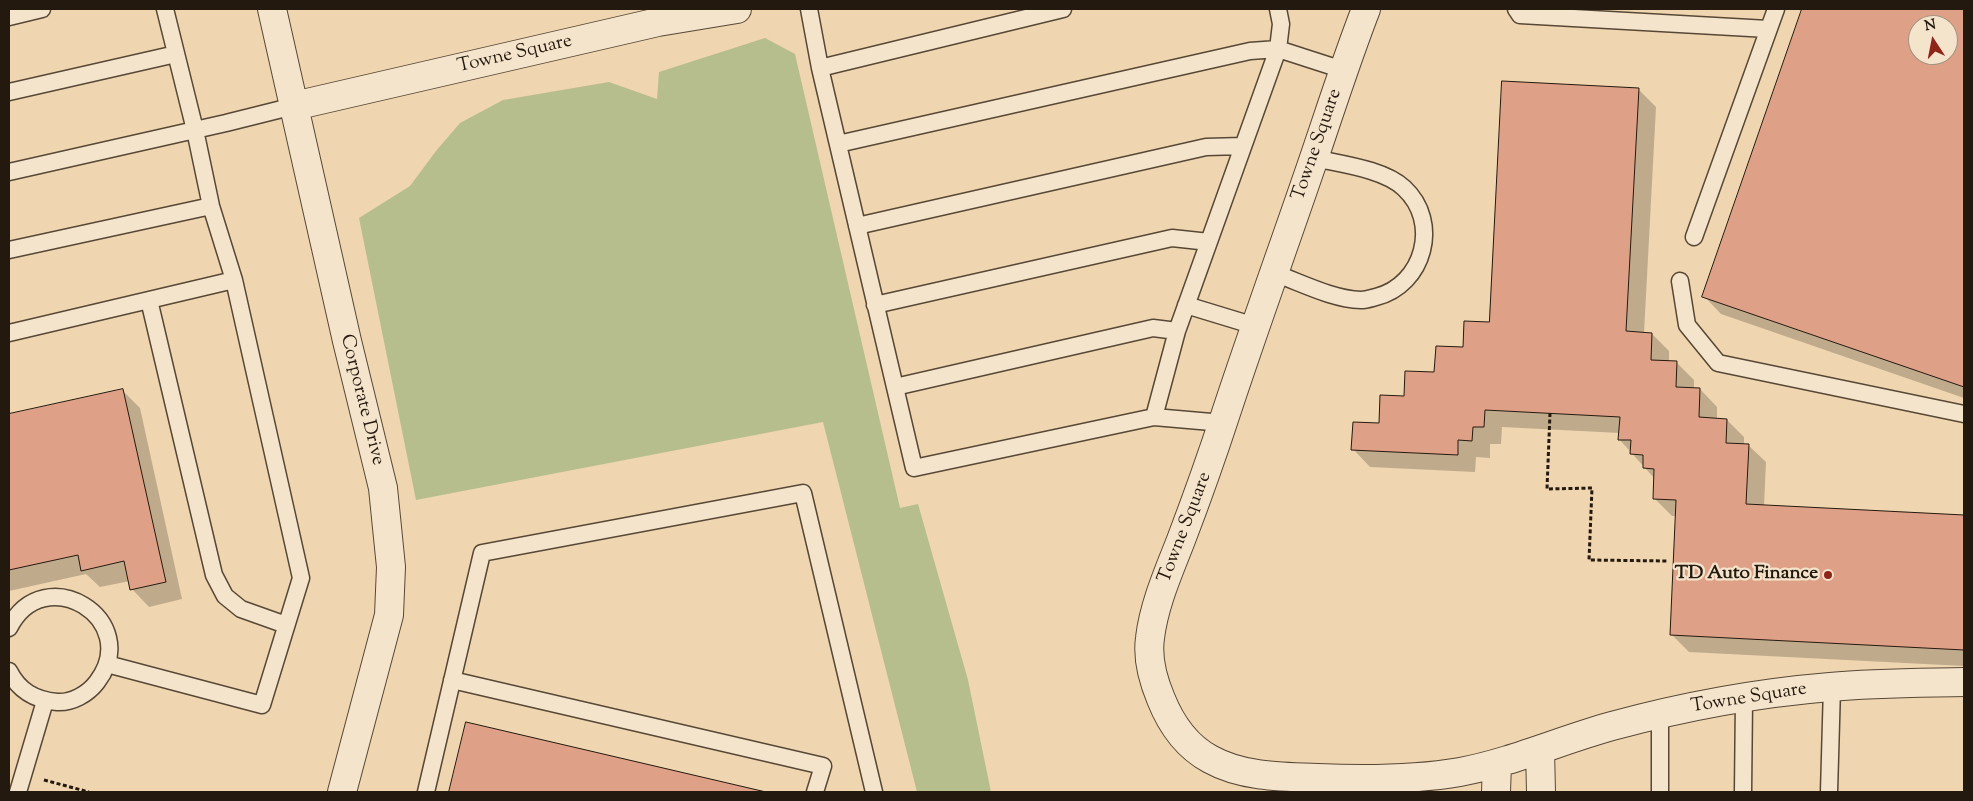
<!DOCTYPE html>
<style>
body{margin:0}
#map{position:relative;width:1973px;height:801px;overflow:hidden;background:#efd5b0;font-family:"Sorts Mill Goudy",serif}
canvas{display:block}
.frame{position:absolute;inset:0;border:10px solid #24190e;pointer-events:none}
.north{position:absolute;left:1908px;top:15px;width:50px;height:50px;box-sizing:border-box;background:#f5e4cc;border:1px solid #a19380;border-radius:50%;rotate:349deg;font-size:14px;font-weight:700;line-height:20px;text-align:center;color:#24190e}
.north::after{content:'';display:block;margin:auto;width:18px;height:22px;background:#8f2418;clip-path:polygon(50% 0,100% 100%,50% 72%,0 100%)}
</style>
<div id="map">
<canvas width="1973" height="801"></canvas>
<div class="frame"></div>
<div class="north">N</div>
</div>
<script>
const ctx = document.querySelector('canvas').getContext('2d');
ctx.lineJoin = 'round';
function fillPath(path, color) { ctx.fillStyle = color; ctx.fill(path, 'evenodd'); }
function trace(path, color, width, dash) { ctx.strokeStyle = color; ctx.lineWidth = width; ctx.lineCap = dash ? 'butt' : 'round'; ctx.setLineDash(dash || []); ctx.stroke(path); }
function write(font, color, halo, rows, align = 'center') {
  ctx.font = font + ' "Sorts Mill Goudy",serif'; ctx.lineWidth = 4.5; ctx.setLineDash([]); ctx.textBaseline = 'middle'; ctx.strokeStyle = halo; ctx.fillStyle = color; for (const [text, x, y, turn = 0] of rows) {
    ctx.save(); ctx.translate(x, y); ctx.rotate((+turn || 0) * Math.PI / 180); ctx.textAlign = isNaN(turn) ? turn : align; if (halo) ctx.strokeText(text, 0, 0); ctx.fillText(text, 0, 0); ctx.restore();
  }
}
fillPath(new Path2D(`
 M765 38 795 54 900 508 918 504 968 680 991 792H917L823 422 416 500 359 218 410 186 436 151 460 123 503 100 609 82 657 99 659 72Z`), '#b7be8d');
fillPath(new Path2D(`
 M1804 9H1964V398L1721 314 1704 296ZM1918 25H1948V55H1918Z
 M1638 89 1656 107 1644 333 1652 334 1669 351V362L1677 363 1694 380V389H1700L1717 407V419L1727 420 1744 437V445H1748L1766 462 1764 506 1964 516V666L1689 652 1671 634 1677 516H1672L1654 498 1655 479 1619 439 1620 433 1502 427 1501 444H1490V458L1476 457 1475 472 1370 467 1353 449 1380 424 1405 398 1435 373 1491 323Z
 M123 391 140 408 182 599 149 607 132 589 130 581 100 587 86 574 9 591V416Z
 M467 723 760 792H450Z`), '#0003');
const building = new Path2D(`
 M1802 9H1964V387L1702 297ZM1918 25H1948V55H1918Z
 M1502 81 1639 88 1626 331 1652 333 1651 360 1677 361 1676 387 1700 388 1699 417 1727 419 1726 443 1749 444 1746 504 1964 515V650L1670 635 1676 500 1653 499 1654 469 1643 468V455L1630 454 1631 440H1618L1620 417 1485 410 1484 427H1473L1472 441 1458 440V455L1351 450 1353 422 1379 423 1380 395 1404 396 1405 371 1434 372 1436 346 1463 347 1464 321 1489 322Z
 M123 389 166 582 130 590 124 561 81 571 78 555 9 570V414Z
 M466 722 766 792H449Z`);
fillPath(building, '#dea086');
trace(building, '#24190e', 1);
const lane = new Path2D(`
 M165 9 195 130 211 206 234 280
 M809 9 820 68
 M1063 9 820 68 914 468 1154 417 1223 423
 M1278 9 1281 24 1278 49 1343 70
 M1516 9 1520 15 1768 29
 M9 17 42 9
 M9 92 176 54
 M838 144 1250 51 1278 49 1177 331 1154 417
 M9 172 226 123 294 106
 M857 226 1206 147 1243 146
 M1694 237 1776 9
 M9 250 211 206
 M1274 273C1302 283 1332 299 1361 300 1366 300 1372 298 1376 297 1424 285 1441 222 1404 188 1384 169 1340 164 1314 158
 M1680 281 1687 325 1718 363 1964 414
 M149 300 214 575 225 596 241 609 286 625
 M875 305 1172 238 1209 242
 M1186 305 1255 326
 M9 333 234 280 301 578 262 705 107 664
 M895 387 1153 328 1177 331
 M9 628C44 558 144 620 97 682 88 694 72 703 57 702 35 700 19 691 9 671
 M452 680 823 766 815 792
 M1660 715V792
 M18 792 45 701
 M426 792 482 553 803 493 874 792
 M1743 792 1744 699
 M1829 792 1832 687`);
const street = new Path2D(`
 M272 9 347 341 383 488 391 567 389 615 342 792
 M1366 9C1347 58 1331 108 1314 158 1285 243 1254 328 1226 413 1212 456 1197 498 1181 540 1169 571 1154 604 1150 638 1147 659 1153 680 1161 699 1171 724 1186 746 1210 759 1242 777 1282 777 1318 778 1366 780 1413 780 1460 772 1513 762 1561 740 1612 726 1682 707 1757 693 1830 687 1874 683 1919 683 1964 682
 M294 106 658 22 737 9
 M1540 750 1541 792
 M1496 792 1497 764`);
trace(lane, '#574836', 19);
trace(street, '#574836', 30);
trace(new Path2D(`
 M1550 413 1547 489 1592 488 1589 560 1668 561
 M44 780 89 792`), '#24190e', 3, [4, 2.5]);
trace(lane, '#f5e4cc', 16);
trace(street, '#f5e4cc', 28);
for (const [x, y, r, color] of [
 [1828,575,5,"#8f2418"]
]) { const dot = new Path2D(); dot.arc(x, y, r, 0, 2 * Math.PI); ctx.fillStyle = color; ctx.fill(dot); trace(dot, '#f5e4cc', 2); }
write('19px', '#24190e', '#f5e4cc', [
 ["Towne Square",515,55,-13],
 ["Towne Square",1318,145,-71],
 ["Corporate Drive",361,400,76],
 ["Towne Square",1186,528,-69],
 ["Towne Square",1749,699,-9]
]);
write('bold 19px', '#24190e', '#f5e4cc', [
 ["TD Auto Finance",1818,575]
], 'right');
</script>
